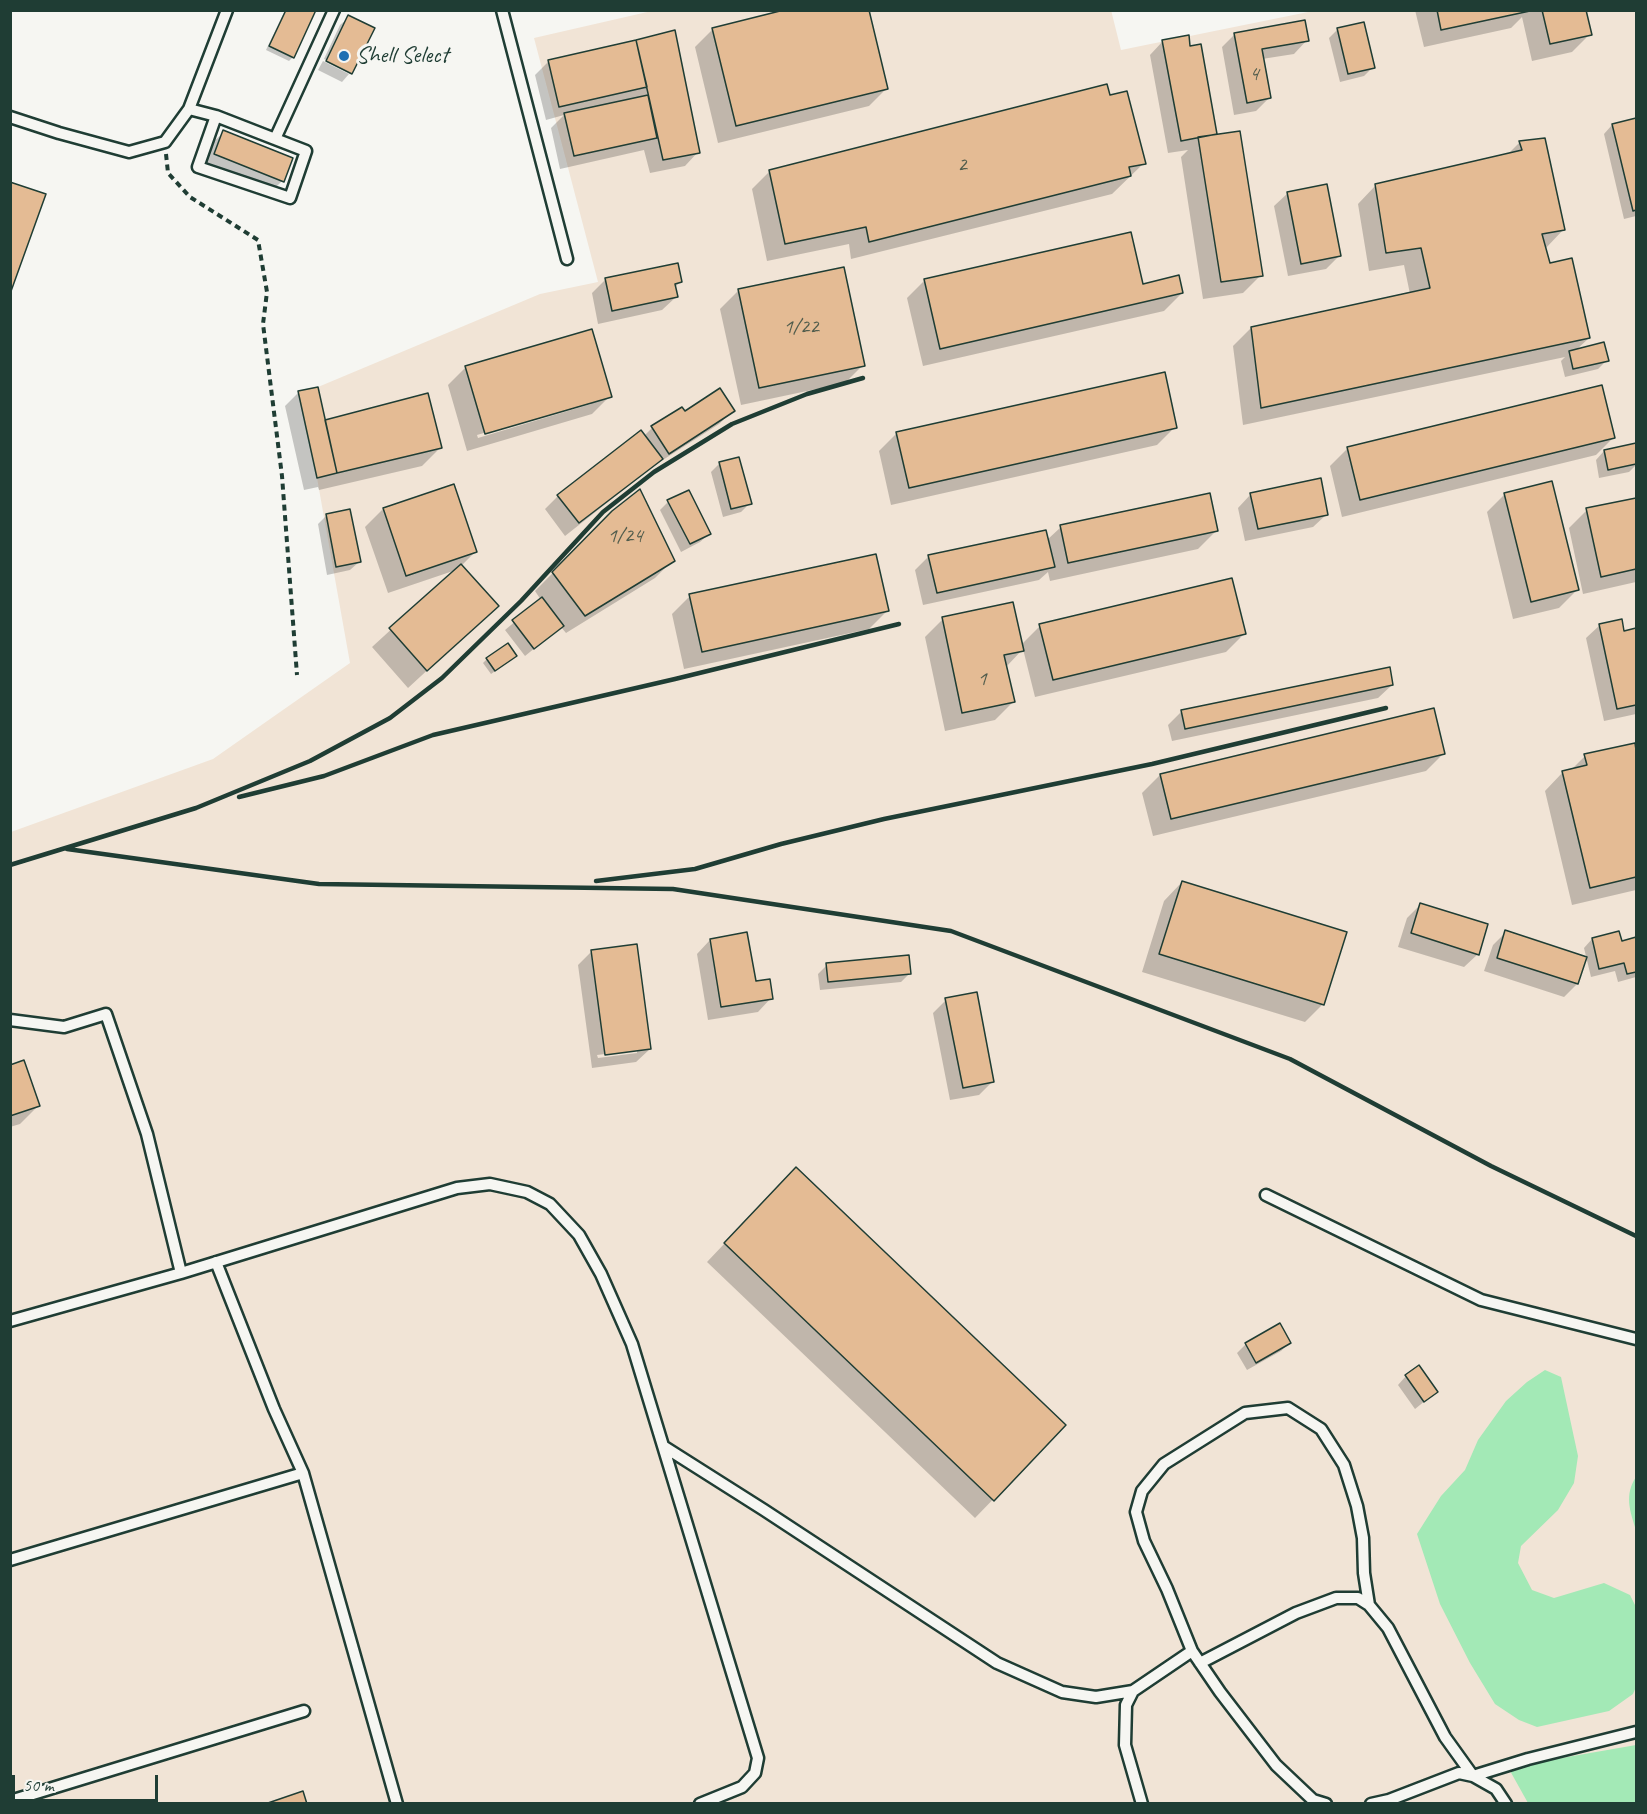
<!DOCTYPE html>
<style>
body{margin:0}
#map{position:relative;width:1647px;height:1814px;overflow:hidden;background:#f6f6f2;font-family:Caveat,sans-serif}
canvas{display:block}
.frame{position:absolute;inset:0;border:12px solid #1f3d34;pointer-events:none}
.scale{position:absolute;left:12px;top:1775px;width:146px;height:27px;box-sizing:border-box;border:3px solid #1f3d34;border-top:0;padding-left:8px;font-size:18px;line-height:21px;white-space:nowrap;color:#1f3d34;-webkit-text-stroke:4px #f6f6f2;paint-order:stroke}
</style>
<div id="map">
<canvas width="1647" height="1814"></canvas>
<div class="frame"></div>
<div class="scale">50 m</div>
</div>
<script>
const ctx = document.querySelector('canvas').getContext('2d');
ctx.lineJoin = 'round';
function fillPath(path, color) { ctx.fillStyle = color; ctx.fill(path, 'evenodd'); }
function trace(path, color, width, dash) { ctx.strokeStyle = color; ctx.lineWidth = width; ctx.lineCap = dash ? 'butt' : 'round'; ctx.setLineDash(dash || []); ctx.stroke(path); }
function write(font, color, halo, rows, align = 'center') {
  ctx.font = font + ' Caveat,sans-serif'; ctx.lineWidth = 6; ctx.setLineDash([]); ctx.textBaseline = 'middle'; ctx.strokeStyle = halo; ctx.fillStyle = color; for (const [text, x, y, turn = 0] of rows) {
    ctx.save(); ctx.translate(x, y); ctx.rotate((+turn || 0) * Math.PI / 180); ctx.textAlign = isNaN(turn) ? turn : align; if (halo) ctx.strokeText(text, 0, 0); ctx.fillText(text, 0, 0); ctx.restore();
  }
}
fillPath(new Path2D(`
 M656 10H1111L1121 50 1313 11H1636V1803L11 1804V832L213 759 350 663 317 478 298 391 318 387 540 294 598 282 534 38Z`), '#f1e4d6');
fillPath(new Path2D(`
 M1545 1370 1561 1377 1578 1456 1574 1483 1558 1510 1521 1546 1518 1563 1532 1590 1554 1598 1604 1583 1630 1595 1636 1607V1687L1633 1694 1609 1711 1537 1727 1519 1720 1495 1704 1470 1663 1440 1604 1417 1534 1441 1496 1465 1470 1478 1440 1506 1401 1527 1382Z
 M1636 1477V1530C1630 1511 1624 1495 1636 1477Z
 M1636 1745V1803H1528L1509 1769 1550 1760Z`), '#a3e9b6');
fillPath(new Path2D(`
 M285 10H315L293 57 289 61 266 50Z
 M1415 10H1585L1590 34 1572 52 1532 61 1522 17 1511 28 1424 47Z
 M349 17 351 73 349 74V71L324 59 340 25Z
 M713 29 887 88 869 106 718 143 695 47Z
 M1338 29 1373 67 1364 76 1340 82 1329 38Z
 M674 31 698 152 685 166 650 173 644 150 560 169 551 128 564 115 546 120 535 75 548 62Z
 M1235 34 1307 40 1294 54 1262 59 1269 98 1256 111 1234 115 1222 47Z
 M1163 41 1189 48 1200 46 1216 136 1261 275 1243 293 1203 299 1181 157 1188 150 1168 153 1150 55Z
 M323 61 349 74 342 82 318 70Z
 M1109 96 1144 163 1112 194 851 259 849 244 767 261 752 189 770 171Z
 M1636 120V216L1624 219 1604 134 1612 125Z
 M224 132 282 181 269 194 201 167 210 145Z
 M1520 142 1563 230 1545 249 1549 265 1589 338 1575 351 1607 360 1598 369 1565 377 1561 361 1565 357 1243 425 1233 346 1251 328 1410 294 1404 265 1369 271 1358 204 1376 185 1508 154Z
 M1288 193 1340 255 1326 269 1288 276 1274 206Z
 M605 280 680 282 674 288 676 297 662 310 598 324 592 293Z
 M925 280 1141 285 1182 293 1164 311 923 366 907 298Z
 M738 291 863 365 845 383 741 405 720 309Z
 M466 367 610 396 592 414 467 451 448 385ZM591 401V404L478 438 477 435Z
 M299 392 324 423 440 448 422 466 319 490 318 487 304 490 285 406Z
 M733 411 719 424 655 465 565 536 545 509 558 496 644 436 652 428 684 413Z
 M1175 427 1157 445 891 505 879 451 897 433Z
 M1614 437 1596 455 1342 517 1330 466 1348 448Z
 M1635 445 1636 465 1629 472 1599 478 1596 460 1604 451Z
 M719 464 750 503 741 512 723 517 711 472Z
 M453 486 475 552 461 566 497 606 408 688 372 647 456 570 388 593 365 527 383 509Z
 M1251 494 1327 514 1313 527 1245 541 1238 508Z
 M1505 494 1577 590 1559 608 1513 619 1487 512Z
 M1636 499V582L1583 594 1569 528 1587 510Z
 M668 502 709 534 700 542 681 552 660 510Z
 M613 512 673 560 655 578 566 633 561 627 525 656 505 630 541 600 535 591Z
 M327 515 359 562 350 570 327 575 318 524Z
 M1061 527 1216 531 1198 549 1050 581 1048 572 1039 580 923 605 915 570 929 556 1047 540Z
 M690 596 887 611 869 629 684 669 672 614Z
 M943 619 1021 645 1040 626 1244 634 1226 652 1035 697 1023 649 1006 667 1013 702 995 720 945 731 925 637Z
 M1600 625 1623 633 1636 630V714L1604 721 1586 638Z
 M487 659 511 660 491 674 483 663Z
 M1392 685 1378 698 1172 741 1168 725 1182 711Z
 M1634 744 1636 756V890L1572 905 1545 791 1563 772 1570 771 1585 756Z
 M1444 753 1426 771 1153 836 1142 793 1160 775Z
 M1182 882 1323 1004 1305 1022 1142 972 1164 901Z
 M1421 904 1478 954 1464 967 1398 947 1407 918Z
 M1506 932 1577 984 1564 997 1484 971 1493 945Z
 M1592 939 1621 943 1636 939V977L1618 982 1615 971 1591 977 1584 948Z
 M710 940 771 998 758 1012 708 1020 697 954Z
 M592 951 650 1049 636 1062 592 1068 578 965ZM637 1050V1053L598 1058 597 1055Z
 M827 965 910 973 901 982 820 990 818 974Z
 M946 1000 993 1081 979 1095 950 1100 933 1013Z
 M10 1067 38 1106 20 1124 10 1127Z
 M778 1187 1064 1426 975 1518 707 1262Z
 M1290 1342 1281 1351 1247 1370 1237 1353 1246 1344Z
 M1406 1376 1436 1392 1415 1409 1398 1385Z`), '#0003');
const building = new Path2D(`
 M286 10H316L294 58 269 46Z
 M784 10H869L888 89 736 126 712 28Z
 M1437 10H1530V11L1441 30Z
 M1542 10H1586L1592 35 1550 44Z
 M348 15 375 28 352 74 326 61Z
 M1305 20 1309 41 1262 49 1271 98 1247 103 1234 33Z
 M1364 22 1375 68 1348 74 1337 28Z
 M675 30 700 153 663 160 636 40Z
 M1189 35 1190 46 1201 44 1217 134 1181 141 1162 40Z
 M636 40 647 87 559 107 548 60Z
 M1107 84 1110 95 1127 91 1146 164 1129 167 1131 176 869 242 866 227 785 244 769 170Z
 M648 95 657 138 574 156 564 113Z
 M1636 118V210L1633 211 1612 124Z
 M223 130 293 158 284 182 214 154Z
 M1240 131 1263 276 1221 282 1198 137Z
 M1545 138 1565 230 1542 234 1550 263 1572 258 1590 338 1261 408 1251 327 1430 288 1421 248 1386 253 1375 184 1522 150 1519 141Z
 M10 182 46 194 10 294Z
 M1327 184 1341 256 1301 264 1287 192Z
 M1131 232 1143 284 1179 275 1183 293 940 349 924 279Z
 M678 263 682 282 675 284 678 297 612 311 605 278Z
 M844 267 865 366 759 388 738 289Z
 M592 329 612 397 485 434 465 366Z
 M1604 342 1609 361 1573 369 1569 351Z
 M1165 372 1177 428 909 488 896 432Z
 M1602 385 1615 438 1360 500 1347 447Z
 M318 387 337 473 317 478 298 391Z
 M720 388 735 411 669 454 651 426 682 407 685 411Z
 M428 393 442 448 337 473 325 420Z
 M641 430 663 459 579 523 557 495Z
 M1636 443V464L1608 470 1604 450Z
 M739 457 752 504 731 509 719 462Z
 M1321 478 1328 515 1258 529 1250 493Z
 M1552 481 1579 590 1531 602 1504 493Z
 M454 484 477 552 406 576 383 508Z
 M640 489 675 561 585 616 552 572 612 511Z
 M689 490 711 534 690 544 667 500Z
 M1210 493 1218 531 1068 563 1060 525Z
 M1636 498V569L1601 577 1586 508Z
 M350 509 361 562 336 567 326 514Z
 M1046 530 1055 567 937 593 928 555Z
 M876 554 889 611 702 652 689 594Z
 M461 564 499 606 427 671 389 628Z
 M1232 578 1246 634 1053 680 1039 624Z
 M542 597 564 626 534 649 512 620Z
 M1013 602 1024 651 1004 655 1015 702 962 713 942 617Z
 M1622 619 1624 631 1636 628V705L1617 709 1599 624Z
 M508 643 517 656 495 671 486 658Z
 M1390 667 1393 685 1185 729 1181 710Z
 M1434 708 1445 754 1171 819 1160 774Z
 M1635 743 1636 750V877L1590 888 1562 771 1587 765 1584 754Z
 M1182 881 1347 932 1324 1005 1159 954Z
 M1420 903 1488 924 1479 955 1411 933Z
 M1505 930 1587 957 1578 984 1497 958Z
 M1619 931 1622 941 1636 937V972L1627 974 1624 963 1599 969 1592 938Z
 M747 932 756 981 770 979 773 999 721 1007 710 939Z
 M637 944 651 1049 605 1055 591 950Z
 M909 955 911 974 828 982 826 963Z
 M977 992 994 1082 963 1088 945 998Z
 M24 1060 40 1106 10 1116V1065Z
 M796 1167 1066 1425 994 1501 724 1243Z
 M1280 1323 1291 1343 1256 1363 1245 1343Z
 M1419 1365 1438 1392 1424 1402 1405 1375Z
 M303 1791 307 1804H265Z`);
fillPath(building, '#e4bb94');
trace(building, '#1f3d34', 1.5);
const lane = new Path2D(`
 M502 10 567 259
 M189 109 216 116 275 139 334 10
 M216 116 198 167 290 198 306 151 275 139
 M10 117 59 133 129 152 165 142 189 109 227 10
 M10 1020 64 1027 106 1014 147 1134 181 1273
 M1266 1195 1481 1300 1636 1339
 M216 1262 274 1409 303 1473 397 1804
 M10 1321 181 1273 457 1188 490 1184 527 1192 550 1204 579 1235 601 1274 632 1344 758 1758 755 1773 742 1787 700 1804
 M663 1446 764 1510 997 1663 1062 1692 1096 1697 1133 1691
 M10 1560 303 1473
 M1200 1663 1296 1613 1336 1598H1358L1369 1605 1388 1628 1445 1737 1473 1776 1528 1759 1636 1732
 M10 1801 304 1711
 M1142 1804 1125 1745 1126 1705 1133 1691 1192 1651
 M1326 1804 1313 1800 1276 1765 1220 1692 1192 1651 1167 1589 1144 1541 1136 1512 1142 1491 1164 1464 1245 1413 1288 1408 1321 1429 1344 1465 1357 1506 1363 1538 1364 1573 1369 1605
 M1371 1804 1389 1800 1459 1773 1473 1776 1496 1789 1506 1804`);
trace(lane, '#1f3d34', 15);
trace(new Path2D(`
 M166 154 168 173 190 197 258 240 267 292 263 324 282 476 297 675`), '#1f3d34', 4, [6, 4.5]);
trace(lane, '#f6f6f2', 10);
trace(new Path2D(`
 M239 797 324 776 433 735 675 679 899 624
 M67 849 319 884 673 889 951 931 1290 1059 1491 1166 1636 1236
 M10 865 196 808 310 761 390 718 442 678 521 601 603 512 654 472 732 424 807 394 863 378
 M596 881 695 869 781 844 884 819 1152 764 1386 708`), '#1f3d34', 4.5);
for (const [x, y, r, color] of [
 [344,56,6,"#1f6fb2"]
]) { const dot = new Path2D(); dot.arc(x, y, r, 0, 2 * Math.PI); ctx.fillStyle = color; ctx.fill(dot); trace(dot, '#f6f6f2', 2); }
write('21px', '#505c4c', null, [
 ["4",1254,74],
 ["2",962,165],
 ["1/22",801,327],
 ["1/24",625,536],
 ["1",982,679]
]);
write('24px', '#1f3d34', '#f6f6f2', [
 ["Shell Select",356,56]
], 'left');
</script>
